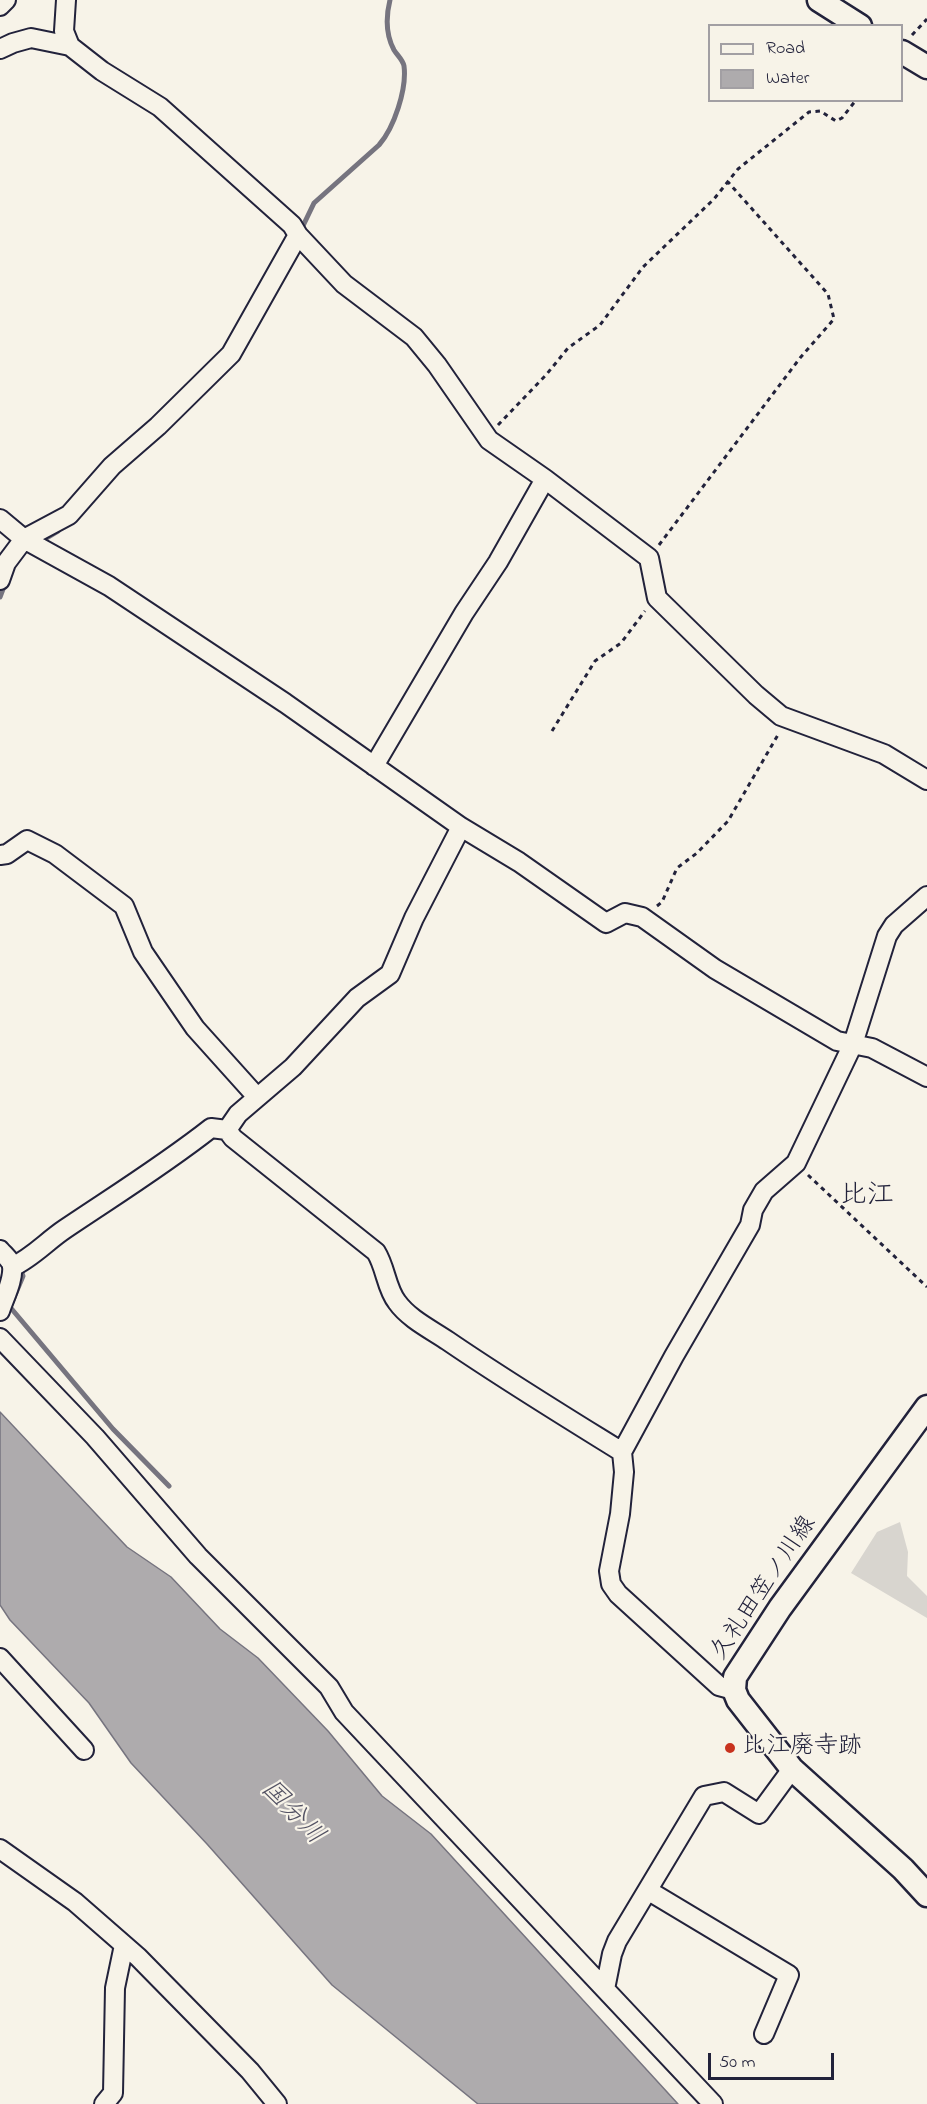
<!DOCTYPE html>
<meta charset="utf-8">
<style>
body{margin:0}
#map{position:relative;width:927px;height:2104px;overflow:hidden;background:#f7f3e8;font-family:"Indie Flower",sans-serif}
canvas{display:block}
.legend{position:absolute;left:708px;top:24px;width:195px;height:78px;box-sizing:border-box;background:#f7f3e8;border:2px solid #a29fa3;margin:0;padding:8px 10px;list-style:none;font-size:18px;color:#22223b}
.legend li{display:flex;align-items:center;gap:12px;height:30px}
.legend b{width:30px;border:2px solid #a29fa3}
.scale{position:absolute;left:708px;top:2053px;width:126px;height:27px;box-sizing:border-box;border:3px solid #22223b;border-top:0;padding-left:8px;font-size:18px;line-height:21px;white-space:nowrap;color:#22223b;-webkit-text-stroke:4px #f7f3e8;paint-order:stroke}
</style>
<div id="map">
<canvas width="927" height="2104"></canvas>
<ul class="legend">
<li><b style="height:8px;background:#f7f3e8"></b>Road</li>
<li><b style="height:16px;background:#aeabad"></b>Water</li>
</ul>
<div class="scale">50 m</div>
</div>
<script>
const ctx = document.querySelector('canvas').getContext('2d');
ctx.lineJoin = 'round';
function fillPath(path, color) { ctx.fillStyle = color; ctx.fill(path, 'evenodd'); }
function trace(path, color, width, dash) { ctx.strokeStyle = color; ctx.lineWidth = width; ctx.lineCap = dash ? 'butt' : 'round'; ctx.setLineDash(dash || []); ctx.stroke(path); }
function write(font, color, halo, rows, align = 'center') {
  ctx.font = font + ' "Indie Flower","Klee One",sans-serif'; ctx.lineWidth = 4.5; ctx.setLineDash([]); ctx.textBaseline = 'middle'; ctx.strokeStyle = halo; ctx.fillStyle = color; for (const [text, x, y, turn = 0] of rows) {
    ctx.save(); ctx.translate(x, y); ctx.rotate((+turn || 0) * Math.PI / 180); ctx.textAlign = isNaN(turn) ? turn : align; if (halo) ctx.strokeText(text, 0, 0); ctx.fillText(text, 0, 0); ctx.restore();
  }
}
fillPath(new Path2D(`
 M900 1522 908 1552 907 1576 927 1596V1618L851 1573 877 1532Z`), '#d8d5cf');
const water = new Path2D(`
 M0 1412 127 1547 171 1577 220 1629 258 1658 328 1731 382 1796 431 1834 678 2104H478L332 1985 207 1844 131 1763 89 1703 10 1620 0 1605Z`);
fillPath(water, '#aeabad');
trace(water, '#76747f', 1.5);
trace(new Path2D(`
 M301 230 314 203 379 145C394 128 407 89 404 66 403 60 397 55 394 50 386 35 386 16 390 0
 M38 543 58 531
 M0 597 6 581
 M20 1267 23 1276 10 1307 113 1429 169 1486`), '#76747f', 5);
const minor = new Path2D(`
 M66 0 64 31 70 46
 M0 6 6 0
 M0 49 13 43 31 38 70 46 102 71 160 107 292 225 298 235 344 284 414 337 437 365 489 440 545 479 649 558 657 598 756 695 781 716 884 754 927 780
 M0 519 24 539 109 586 285 703 461 827 519 862 606 923 625 913 642 917 715 969 837 1041 872 1048 927 1077
 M0 580 6 563 24 539 69 515 112 466 158 426 231 354 298 235
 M374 766 464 613 498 562 545 479
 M0 855 7 854 27 840 55 854 124 906 143 952 195 1028 257 1097
 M227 1130 238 1114 293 1067 357 998 390 974 414 918 461 827
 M0 1250C4 1255 11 1260 12 1266 14 1280 4 1298 0 1311
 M12 1267C32 1258 47 1241 65 1229 114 1196 164 1165 211 1128L227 1130 233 1138 376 1252C386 1268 386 1288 397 1302 409 1319 432 1330 448 1341 505 1380 564 1416 622 1452
 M0 1338 95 1437 198 1556 329 1687 344 1712 713 2104
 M0 1658 84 1750
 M734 1690 719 1686 618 1594 611 1584 609 1571 620 1514 624 1472 622 1452 674 1356 750 1225 753 1210 764 1191 796 1163 853 1044 887 936 894 925 927 896
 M0 1849 75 1902 138 1957 250 2071 277 2104
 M649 1891 789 1975 764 2034
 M605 1989 612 1954 617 1941 704 1796 724 1792 759 1814 792 1769
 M104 2104 113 2093 115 1988 124 1945`);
const major = new Path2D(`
 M819 0 860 26
 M902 52 927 67
 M927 1407 780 1608 735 1677 734 1690 738 1700 792 1769 903 1869 927 1895`);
trace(minor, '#22223b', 22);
trace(major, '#22223b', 27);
trace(new Path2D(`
 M912 35 927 19
 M498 425 546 375 568 348 600 325 643 267 714 199 738 169 809 112 820 111 836 121 842 118 856 100
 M659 545 800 358 834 319 828 294 728 182
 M552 731 595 661 621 643 645 611
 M657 906 662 902 677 868 697 853 728 821 779 733
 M808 1175 927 1287`), '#22223b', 3, [4.5, 4.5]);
trace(minor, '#f7f3e8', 18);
trace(major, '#f7f3e8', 22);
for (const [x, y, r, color] of [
 [730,1748,6,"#c8321e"]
]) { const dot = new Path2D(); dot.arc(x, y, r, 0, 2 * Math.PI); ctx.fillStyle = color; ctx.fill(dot); trace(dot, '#f7f3e8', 2); }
write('24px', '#22223b', '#f7f3e8', [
 ["久礼田笠ノ川線",765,1589,-56]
]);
write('24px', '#22223b', '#f7f3e8', [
 ["比江廃寺跡",742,1748]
], 'left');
write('italic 26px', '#535263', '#f7f3e8', [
 ["国分川",291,1814,46]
]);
write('27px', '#22223b', '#f7f3e8', [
 ["比江",867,1198]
]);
</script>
